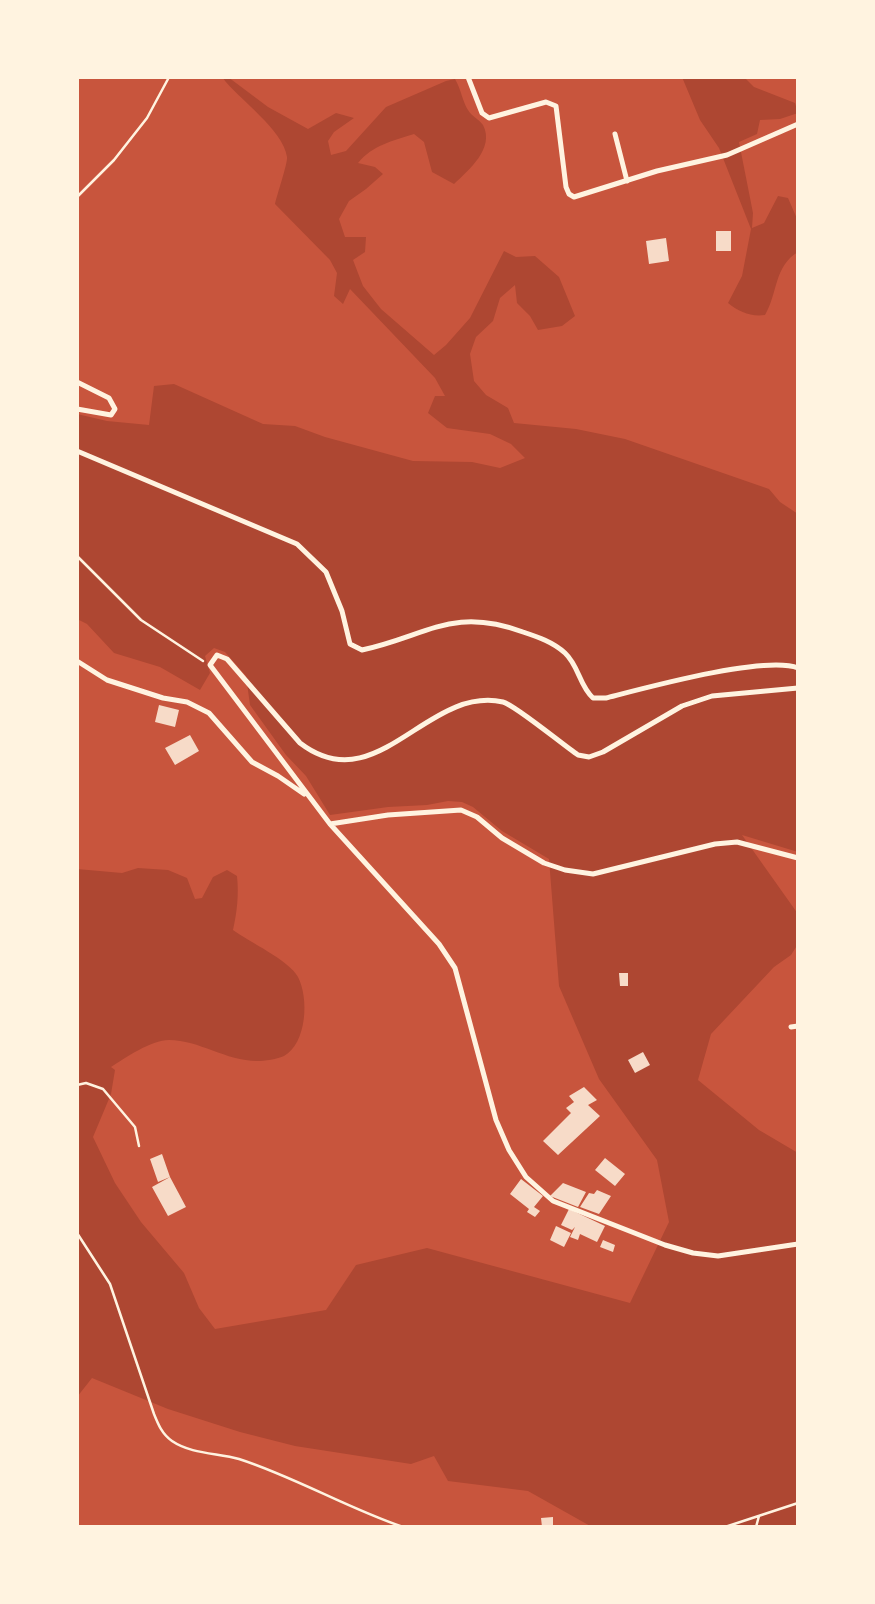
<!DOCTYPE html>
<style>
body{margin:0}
#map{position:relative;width:875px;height:1604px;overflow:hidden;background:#c8553d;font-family:Arial,sans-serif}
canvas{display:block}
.frame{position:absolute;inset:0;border:79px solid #fff3e0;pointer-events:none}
</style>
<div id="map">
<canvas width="875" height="1604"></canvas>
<div class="frame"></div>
</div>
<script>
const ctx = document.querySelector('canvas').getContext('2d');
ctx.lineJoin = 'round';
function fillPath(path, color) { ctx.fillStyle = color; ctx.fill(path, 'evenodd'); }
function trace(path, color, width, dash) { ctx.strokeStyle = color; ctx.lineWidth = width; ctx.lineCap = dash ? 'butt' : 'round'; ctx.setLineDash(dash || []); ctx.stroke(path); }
fillPath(new Path2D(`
 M222 77H228L268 107 308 129 336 113 354 118 334 132 328 141 331 155 346 151 386 107 446 81 455 79C461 89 463 103 468 110 471 116 479 119 483 125 495 148 469 170 454 184L432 172 424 142 414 134C392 141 373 145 358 163L375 167 383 174 366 189 349 201 339 219 345 237H366L365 252 353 260 363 286 381 309 434 355 446 345 470 318 504 251 516 257 535 256 559 277 575 316 562 326 538 330 530 316 517 303 515 285 500 298 493 321 476 337 470 354 474 381 486 395 508 408 514 423 576 429 625 439 769 489 780 502 798 514V852L742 835 798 914V944L791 955 774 967 711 1034 698 1080 759 1130 798 1153V1527H592L528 1491 448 1481 434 1456 411 1464 295 1446 240 1432 168 1409 92 1378 77 1397V869L122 873 138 868 168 870 187 878 195 899 202 898 213 877 227 870 237 876C239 895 237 912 233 930 249 942 289 960 298 977 309 998 307 1043 284 1056 278 1059 264 1061 257 1061 226 1061 199 1040 169 1040 151 1040 125 1058 111 1067L115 1070 111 1094 93 1137 115 1183 141 1222 184 1273 199 1308 215 1329 326 1310 356 1265 427 1248 630 1303 669 1222 657 1160 599 1079 559 986 549 859 502 831 473 807 462 802 448 801 427 805 388 807 330 815 306 776 286 755 250 705 246 676 225 652 214 648 205 656 210 673 200 690 160 667 114 653 87 624 77 619V414L107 421 149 425 154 386 174 384 263 424 295 426 325 437 413 461 472 462 500 468 525 458 511 444 490 434 447 428 428 413 435 396H445L435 378 350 289 343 304 334 296 337 273 330 260 275 204C277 195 288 162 287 157 283 129 239 100 222 77Z
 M682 77H744L754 87 795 103 798 113 780 119 760 120 757 134 739 142 753 213 752 228 764 223 778 196 788 198 798 221V252C774 266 778 293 765 315 751 317 739 312 728 303L742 276 751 229 719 148 700 120Z`), '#ae4732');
fillPath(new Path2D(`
 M716 231H731V251H716Z
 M666 238 669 261 649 264 646 241Z
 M159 705 179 710 175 727 155 722Z
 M190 735 199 751 175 765 165 748Z
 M619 973H628V986H620Z
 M643 1052 650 1065 635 1073 628 1060Z
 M584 1087 597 1100 588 1105 600 1116 558 1155 543 1141 571 1113 566 1108 574 1102 569 1096Z
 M162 1154 170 1177 186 1207 168 1216 152 1187 170 1177 158 1182 150 1159Z
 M605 1158 625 1174 615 1186 595 1170Z
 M521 1179 543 1196 534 1207 540 1211 535 1217 527 1212 529 1209 510 1194Z
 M563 1183 586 1192 578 1207 550 1196Z
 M597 1190 611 1196 599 1214 580 1207 589 1193 594 1194Z
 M569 1209 605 1226 597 1242 580 1234 578 1240 570 1237 575 1227 572 1230 561 1225Z
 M556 1226 571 1233 564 1247 550 1240Z
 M603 1240 615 1245 613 1252 600 1247Z
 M553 1517V1527H542L541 1518Z`), '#f7dbc8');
trace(new Path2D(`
 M77 197 114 160 147 118 168 79
 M77 556 141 620 203 661
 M77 1085 86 1083 103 1089 135 1127 139 1146
 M77 1233 110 1284 154 1414C158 1424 162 1434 172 1441 191 1454 217 1453 239 1459 295 1477 347 1508 403 1527
 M725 1527 798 1503
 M756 1527 759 1516`), '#fff3e0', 2.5);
trace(new Path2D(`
 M468 77 482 113 489 118 546 102 556 106 566 187 569 194 574 197 657 171 727 155 798 124
 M615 134 627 181
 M77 382 109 398 115 409 111 415 77 409
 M77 451 297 544 326 572 342 611 350 644 362 650C427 636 452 606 523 632 538 637 553 642 565 653 579 666 579 685 593 698H606C645 688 765 655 798 668
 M77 661 107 680 163 698 187 702 209 713 252 762 278 776 304 794
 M798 688 712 696 682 706 603 752 589 757 578 755C563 745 515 705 503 702 427 685 377 802 300 743L227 659 217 655 210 665 330 824 439 944 455 968 496 1120 509 1150 526 1177 553 1201 665 1245 693 1253 718 1256 798 1244
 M330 824 388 815 461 810 477 817 502 838 544 863 565 870 593 874 715 844 737 842 798 858
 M791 1027 798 1026`), '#fff3e0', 5);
</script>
